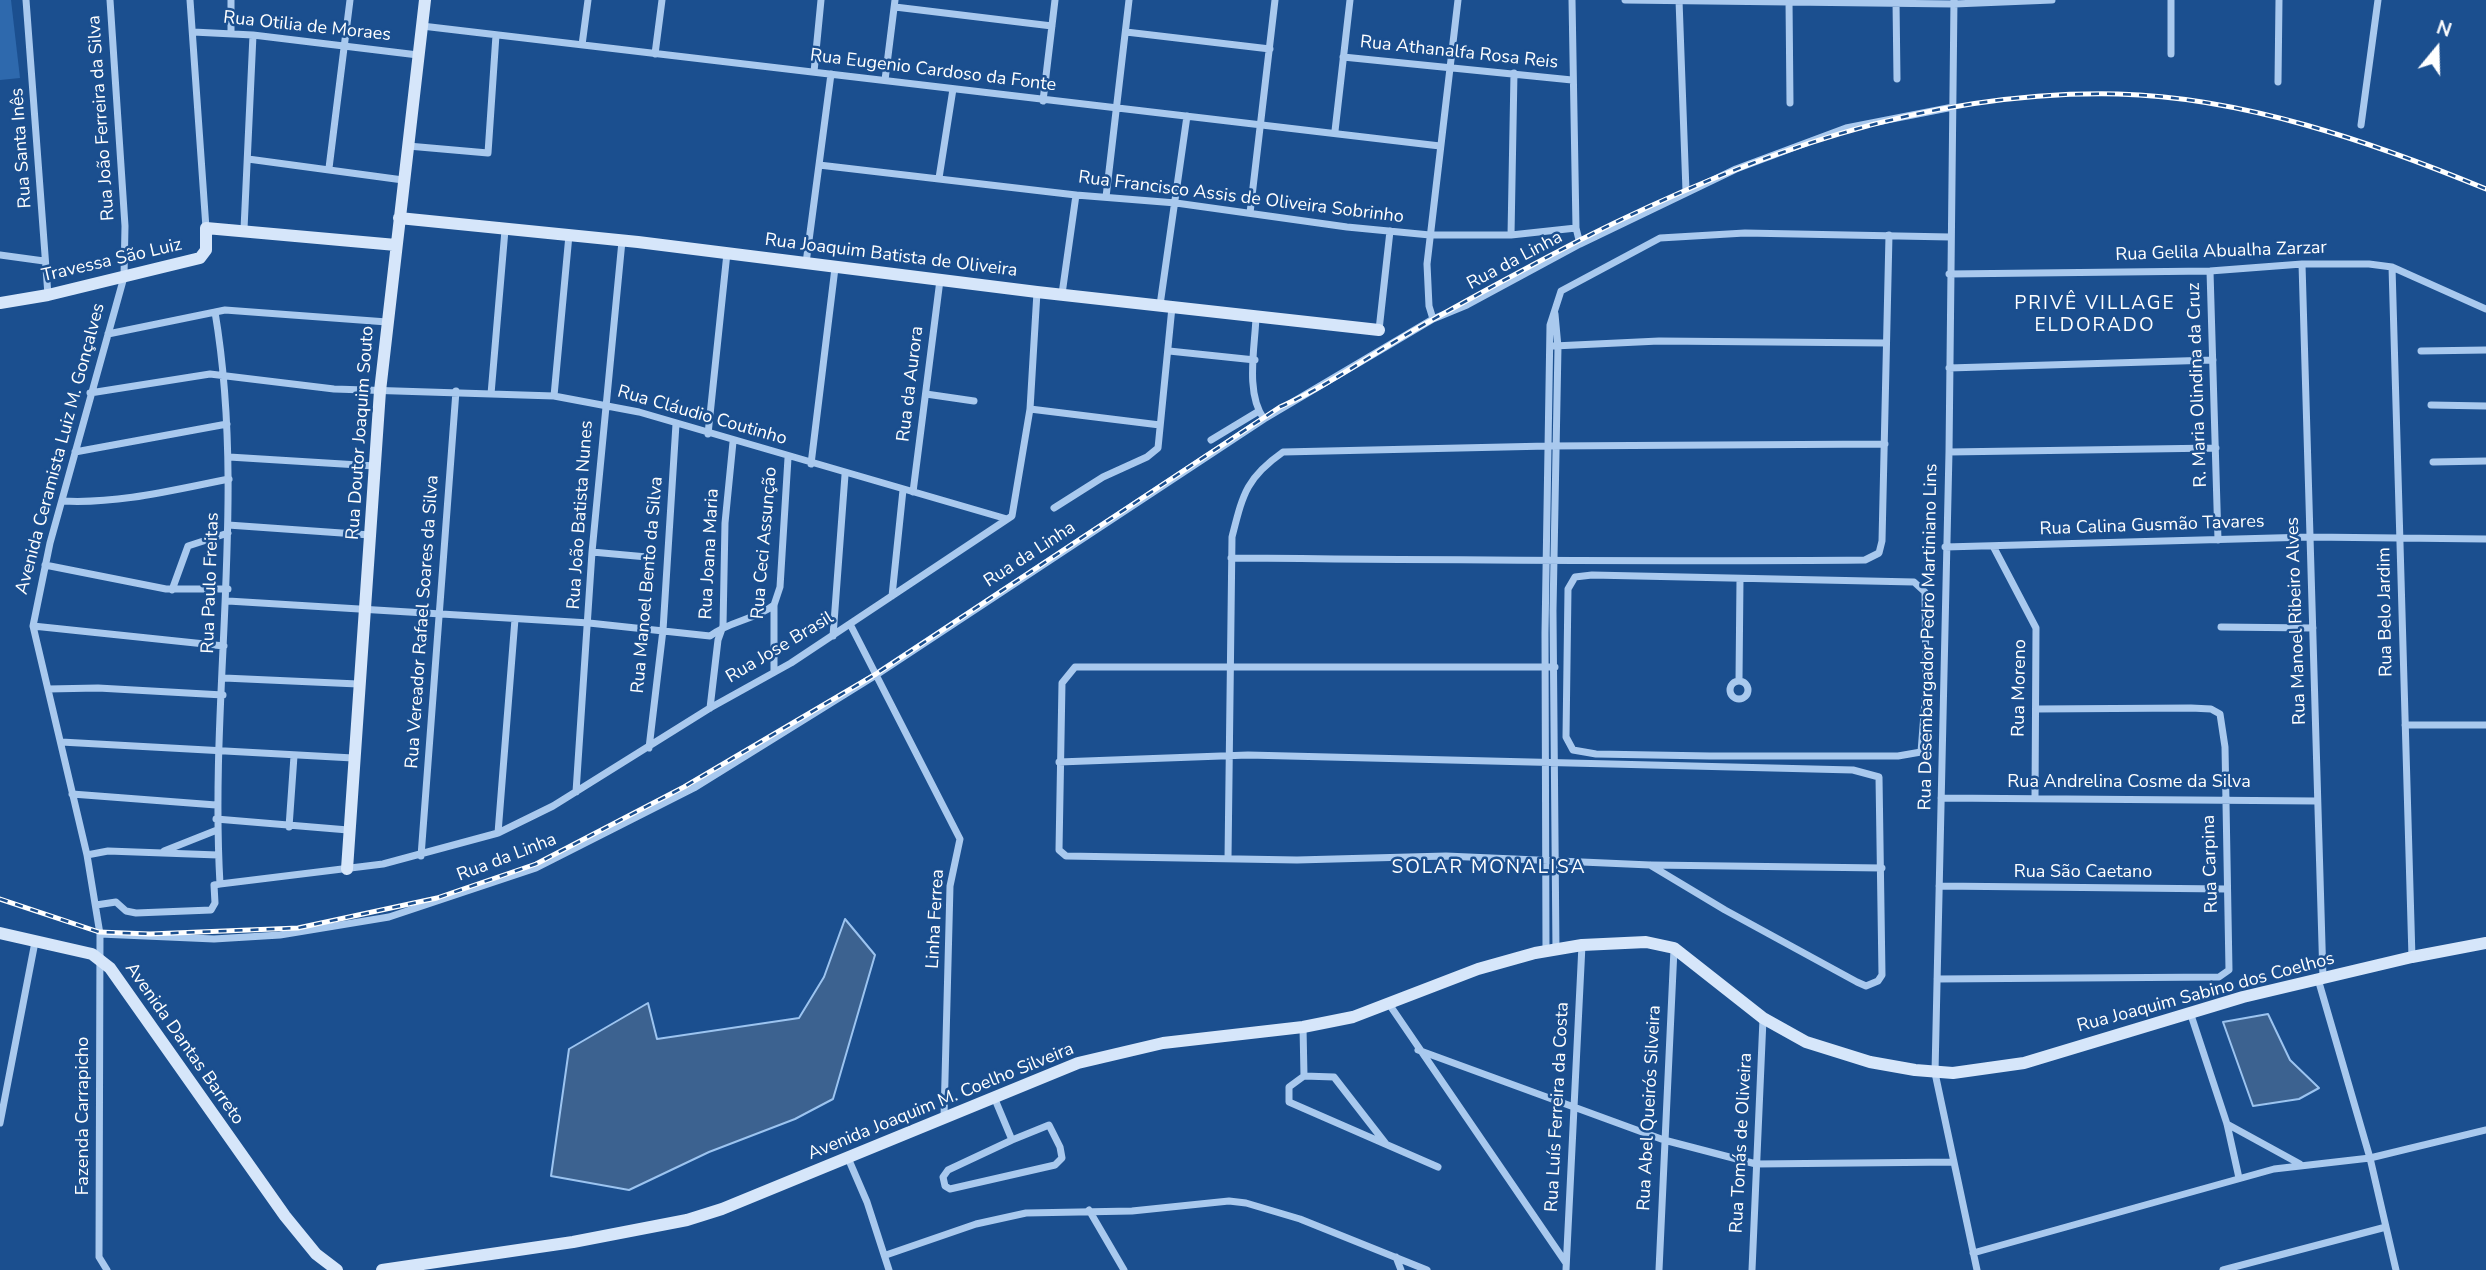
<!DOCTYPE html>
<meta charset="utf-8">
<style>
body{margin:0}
#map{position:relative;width:2486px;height:1270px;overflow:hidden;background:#1b4f8f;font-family:"Nunito Sans",sans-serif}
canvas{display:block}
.north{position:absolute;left:2402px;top:14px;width:70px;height:70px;-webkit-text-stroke:5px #1b4f8f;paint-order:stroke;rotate:19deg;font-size:19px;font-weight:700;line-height:28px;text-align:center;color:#fff}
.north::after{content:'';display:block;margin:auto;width:24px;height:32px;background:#fff;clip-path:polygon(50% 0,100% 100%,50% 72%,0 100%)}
</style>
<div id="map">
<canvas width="2486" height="1270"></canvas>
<div class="north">N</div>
</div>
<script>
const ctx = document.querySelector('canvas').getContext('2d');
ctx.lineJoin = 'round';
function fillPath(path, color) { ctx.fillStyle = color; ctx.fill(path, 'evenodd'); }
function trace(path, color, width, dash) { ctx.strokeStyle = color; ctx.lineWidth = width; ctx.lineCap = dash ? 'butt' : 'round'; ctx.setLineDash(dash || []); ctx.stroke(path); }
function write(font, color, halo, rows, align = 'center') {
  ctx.font = font + ' "Nunito Sans",sans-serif'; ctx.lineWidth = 5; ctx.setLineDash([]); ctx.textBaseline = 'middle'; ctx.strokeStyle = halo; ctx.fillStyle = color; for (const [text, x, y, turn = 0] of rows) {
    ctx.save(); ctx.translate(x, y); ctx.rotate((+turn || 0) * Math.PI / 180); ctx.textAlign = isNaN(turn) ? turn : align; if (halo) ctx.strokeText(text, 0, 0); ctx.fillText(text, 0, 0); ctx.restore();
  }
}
fillPath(new Path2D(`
 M0 0H11L20 78 0 80Z`), '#2e69ad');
const water = new Path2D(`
 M845 919 875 955 833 1099 795 1119 709 1152 629 1190 551 1176 569 1049 648 1003 657 1039 799 1018 824 977Z
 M2268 1014 2290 1060 2319 1088 2299 1099 2253 1106 2223 1022Z`);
fillPath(water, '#3c6290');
trace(water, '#9cc4f0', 2);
trace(new Path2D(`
 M26 0 48 295
 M190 0 206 228
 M1572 0 1576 228 1580 244
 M1625 0 1954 4 2052 0
 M1679 0 1686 191
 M1789 0 1790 103
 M1954 0 1949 452 1935 1073 1977 1270
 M2171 0V54
 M1896 1 1897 79
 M895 7 1052 26
 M422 26 1440 146
 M193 32 253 35 418 55
 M231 32V0
 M1126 32 1270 49
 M582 45 588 0
 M655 54 662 0
 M1343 57 1572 80
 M814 72 821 0
 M885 80 895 0
 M2278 82 2279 0
 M1043 101 1055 0
 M2361 125 2378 0
 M1335 131 1350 0
 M408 146 488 153 496 35
 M248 159 403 180
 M819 165 1076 195 1176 203 1347 227 1430 235H1511L1576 228
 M329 168 350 0
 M939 178 953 89
 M1106 197 1129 0
 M1250 213 1275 0
 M244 229 253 35
 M1511 235 1514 73
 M0 255 44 261
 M806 263 831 74
 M2302 264 2323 978
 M2392 267 2412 957
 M2210 271 2218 540
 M1949 274 2210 271 2302 264H2369L2392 267 2486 309
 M1062 294 1076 195
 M1160 305 1187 116
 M215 312C247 502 209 693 220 884L383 864 498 833 553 806 710 708 791 663 1012 516 1030 409 1037 292
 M1555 314 1558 347 1553 611 1556 950
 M1256 317C1255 347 1245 393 1264 419
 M1433 319 1429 306 1427 264 1458 0
 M1379 330 1390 231
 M108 334 225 310 387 322
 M1554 346 1659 341 1886 343
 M1169 351 1255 360
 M2421 351 2486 350
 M1949 368 2213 360
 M90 393 210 374 334 389 554 396 639 412 1007 519
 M491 394 505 230
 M926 394 974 401
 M554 396 569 235
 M2431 405 2486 406
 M1030 409 1160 425
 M708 434 727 253
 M1211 440 1259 411
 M75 452 227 424
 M1949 452 2216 448
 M229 457 375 466
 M2433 462 2486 461
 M811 464 835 268
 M913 492 940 280
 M62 501C119 504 173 490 229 479
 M1054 508 1103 477 1147 457 1158 448 1172 307
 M228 525 370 535
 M1993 546 2036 628 2035 798
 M1945 547 2310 537 2486 539
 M592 552 647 557
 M1231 558C1443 560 1654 562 1865 560L1879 553 1882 541 1889 235
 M45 565 166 589H228
 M1592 575 1914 582 1925 592 1926 688 1921 752 1898 756H1710L1596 754 1573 750 1566 737 1568 589 1575 577Z
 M172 590 188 546 228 533
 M892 596 903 490
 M228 601 589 623 710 636C729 621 755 620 774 605
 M850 624 960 839 950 886 944 1117
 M33 626 224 646
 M2221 627 2313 628
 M833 636 845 475
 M774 671V605L780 587 788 458
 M224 678 358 684
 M1739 680 1740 579
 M1730 690a9 9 0 1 1 18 0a9 9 0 1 1-18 0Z
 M48 689 98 688 223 695
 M710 708 718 640 723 626 725 523 733 442
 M2405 725H2486
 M61 742 353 758
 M649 748 663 630 676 424
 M1059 762 1248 755 1853 770 1879 777 1882 975 1878 981 1866 986 1857 982 1725 910 1650 865 1446 856 1297 860 1066 856 1059 850 1062 683 1075 667H1555
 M576 792 592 552 622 241
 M72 794 216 805
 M1941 798 2316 801
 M216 819 348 830
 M289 827 294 756
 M498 833 515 619
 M164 851 217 830
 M87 855 108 851 218 855
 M421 856 456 391
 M1228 859 1232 537C1243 494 1246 478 1283 452L1548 446 1885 444
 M1651 865 1882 868
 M1939 886 2226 889
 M96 905 116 902 126 911 136 913 211 910 215 903 214 885 220 884
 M100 934 214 939 280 935 389 917 536 868 694 788 876 675 1264 419 1433 319 1467 305 1580 244 1736 169 1846 128 1953 107
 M1546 950 1545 633 1550 325 1561 291 1660 238 1745 233 1950 237
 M1937 979 2219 977 2229 970 2225 747 2220 714 2211 709 2191 708 2036 709
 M2318 979 2370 1158 2396 1270
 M1389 1004 1566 1263
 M2190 1012 2227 1124 2239 1178
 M1303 1027 1304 1076 1289 1087V1102L1438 1167
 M1418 1050 1664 1140 1756 1164 1954 1162
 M1304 1076 1334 1077 1386 1144
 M994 1097 1012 1140 948 1170 943 1177 945 1186 950 1189 1055 1165 1062 1158 1060 1147 1049 1125 1012 1140
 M0 1123 35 942
 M2227 1124 2300 1164
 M848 1158 867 1202 889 1270
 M1089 1210 1124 1270
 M1973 1253 2274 1169 2370 1158 2486 1130
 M886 1255 976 1224 1026 1213 1132 1211 1229 1201 1246 1203 1300 1219 1427 1270
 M1396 1257 1401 1270
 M107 1270 99 1257 100 934 87 855 33 626 50 543 124 277 125 226 110 0
 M1566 1270 1582 945
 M1659 1270 1674 949
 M1752 1270 1763 1019
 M2223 1270 2386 1227`), '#a9c9ee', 7);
trace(new Path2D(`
 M399 218 638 242 1037 292 1379 330
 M0 303 48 295 200 258 206 250V228L396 245
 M347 869 380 391 425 0
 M0 933 92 954 110 968 285 1216 316 1254 337 1270
 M382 1270 573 1242 687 1220 722 1209 1078 1063 1163 1043 1303 1027 1353 1017 1478 969 1535 953 1582 945 1646 942 1674 948 1763 1018 1806 1042 1870 1062 1915 1070 1953 1073 2024 1063 2243 997 2412 957 2486 943`), '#d6e6fa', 12);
const rail = new Path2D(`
 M0 899 99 932 150 934 298 928 437 898 536 864 684 787 876 674 1280 407C1334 383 1380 348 1432 320 1480 293 1530 266 1580 240 1748 155 1926 90 2118 94 2242 97 2372 142 2486 189`);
trace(rail, '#fff', 5);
trace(rail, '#1b4f8f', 2.5, [8]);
write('18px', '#fff', '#1b4f8f', [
 ["Rua Otilia de Moraes",307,27,6],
 ["Rua Athanalfa Rosa Reis",1459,53,6],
 ["Rua Eugenio Cardoso da Fonte",933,71,7],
 ["Rua João Ferreira da Silva",102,118,-94],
 ["Rua Santa Inês",22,148,-94],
 ["Rua Francisco Assis de Oliveira Sobrinho",1241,198,7],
 ["Rua Gelila Abualha Zarzar",2221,252,-2],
 ["Rua Joaquim Batista de Oliveira",891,256,7],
 ["Travessa São Luiz",112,261,-13],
 ["Rua da Linha",1515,261,-28],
 ["Rua da Aurora",911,384,-83],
 ["R. Maria Olindina da Cruz",2198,385,-92],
 ["Rua Cláudio Coutinho",702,416,16],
 ["Rua Doutor Joaquim Souto",361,433,-86],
 ["Avenida Ceramista Luiz M. Gonçalves",61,449,-75],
 ["Rua João Batista Nunes",581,515,-86],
 ["Rua Calina Gusmão Tavares",2152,526,-2],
 ["Rua Ceci Assunção",765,543,-85],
 ["Rua Joana Maria",710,554,-87],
 ["Rua da Linha",1030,555,-33],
 ["Rua Paulo Freitas",211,583,-88],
 ["Rua Manoel Bento da Silva",648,585,-85],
 ["Rua Belo Jardim",2386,612,-91],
 ["Rua Manoel Ribeiro Alves",2297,621,-92],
 ["Rua Vereador Rafael Soares da Silva",423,622,-86],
 ["Rua Desembargador Pedro Martiniano Lins",1929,637,-89],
 ["Rua Jose Brasil",780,648,-31],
 ["Rua Moreno",2020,688,-89],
 ["Rua Andrelina Cosme da Silva",2129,783],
 ["Rua da Linha",507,858,-21],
 ["Rua Carpina",2211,864,-92],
 ["Rua São Caetano",2083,873],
 ["Linha Ferrea",936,919,-87],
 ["Rua Joaquim Sabino dos Coelhos",2206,993,-15],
 ["Avenida Dantas Barreto",184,1044,55],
 ["Avenida Joaquim M. Coelho Silveira",941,1102,-22],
 ["Rua Luís Ferreira da Costa",1558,1107,-87],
 ["Rua Abel Queirós Silveira",1650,1108,-87],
 ["Fazenda Carrapicho",84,1116,-90],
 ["Rua Tomás de Oliveira",1742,1143,-87]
]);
ctx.letterSpacing = '2px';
write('19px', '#fff', '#1b4f8f', [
 ["PRIVÊ VILLAGE",2095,304],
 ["ELDORADO",2095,326],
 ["SOLAR MONALISA",1489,868]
]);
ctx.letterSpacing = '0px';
</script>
